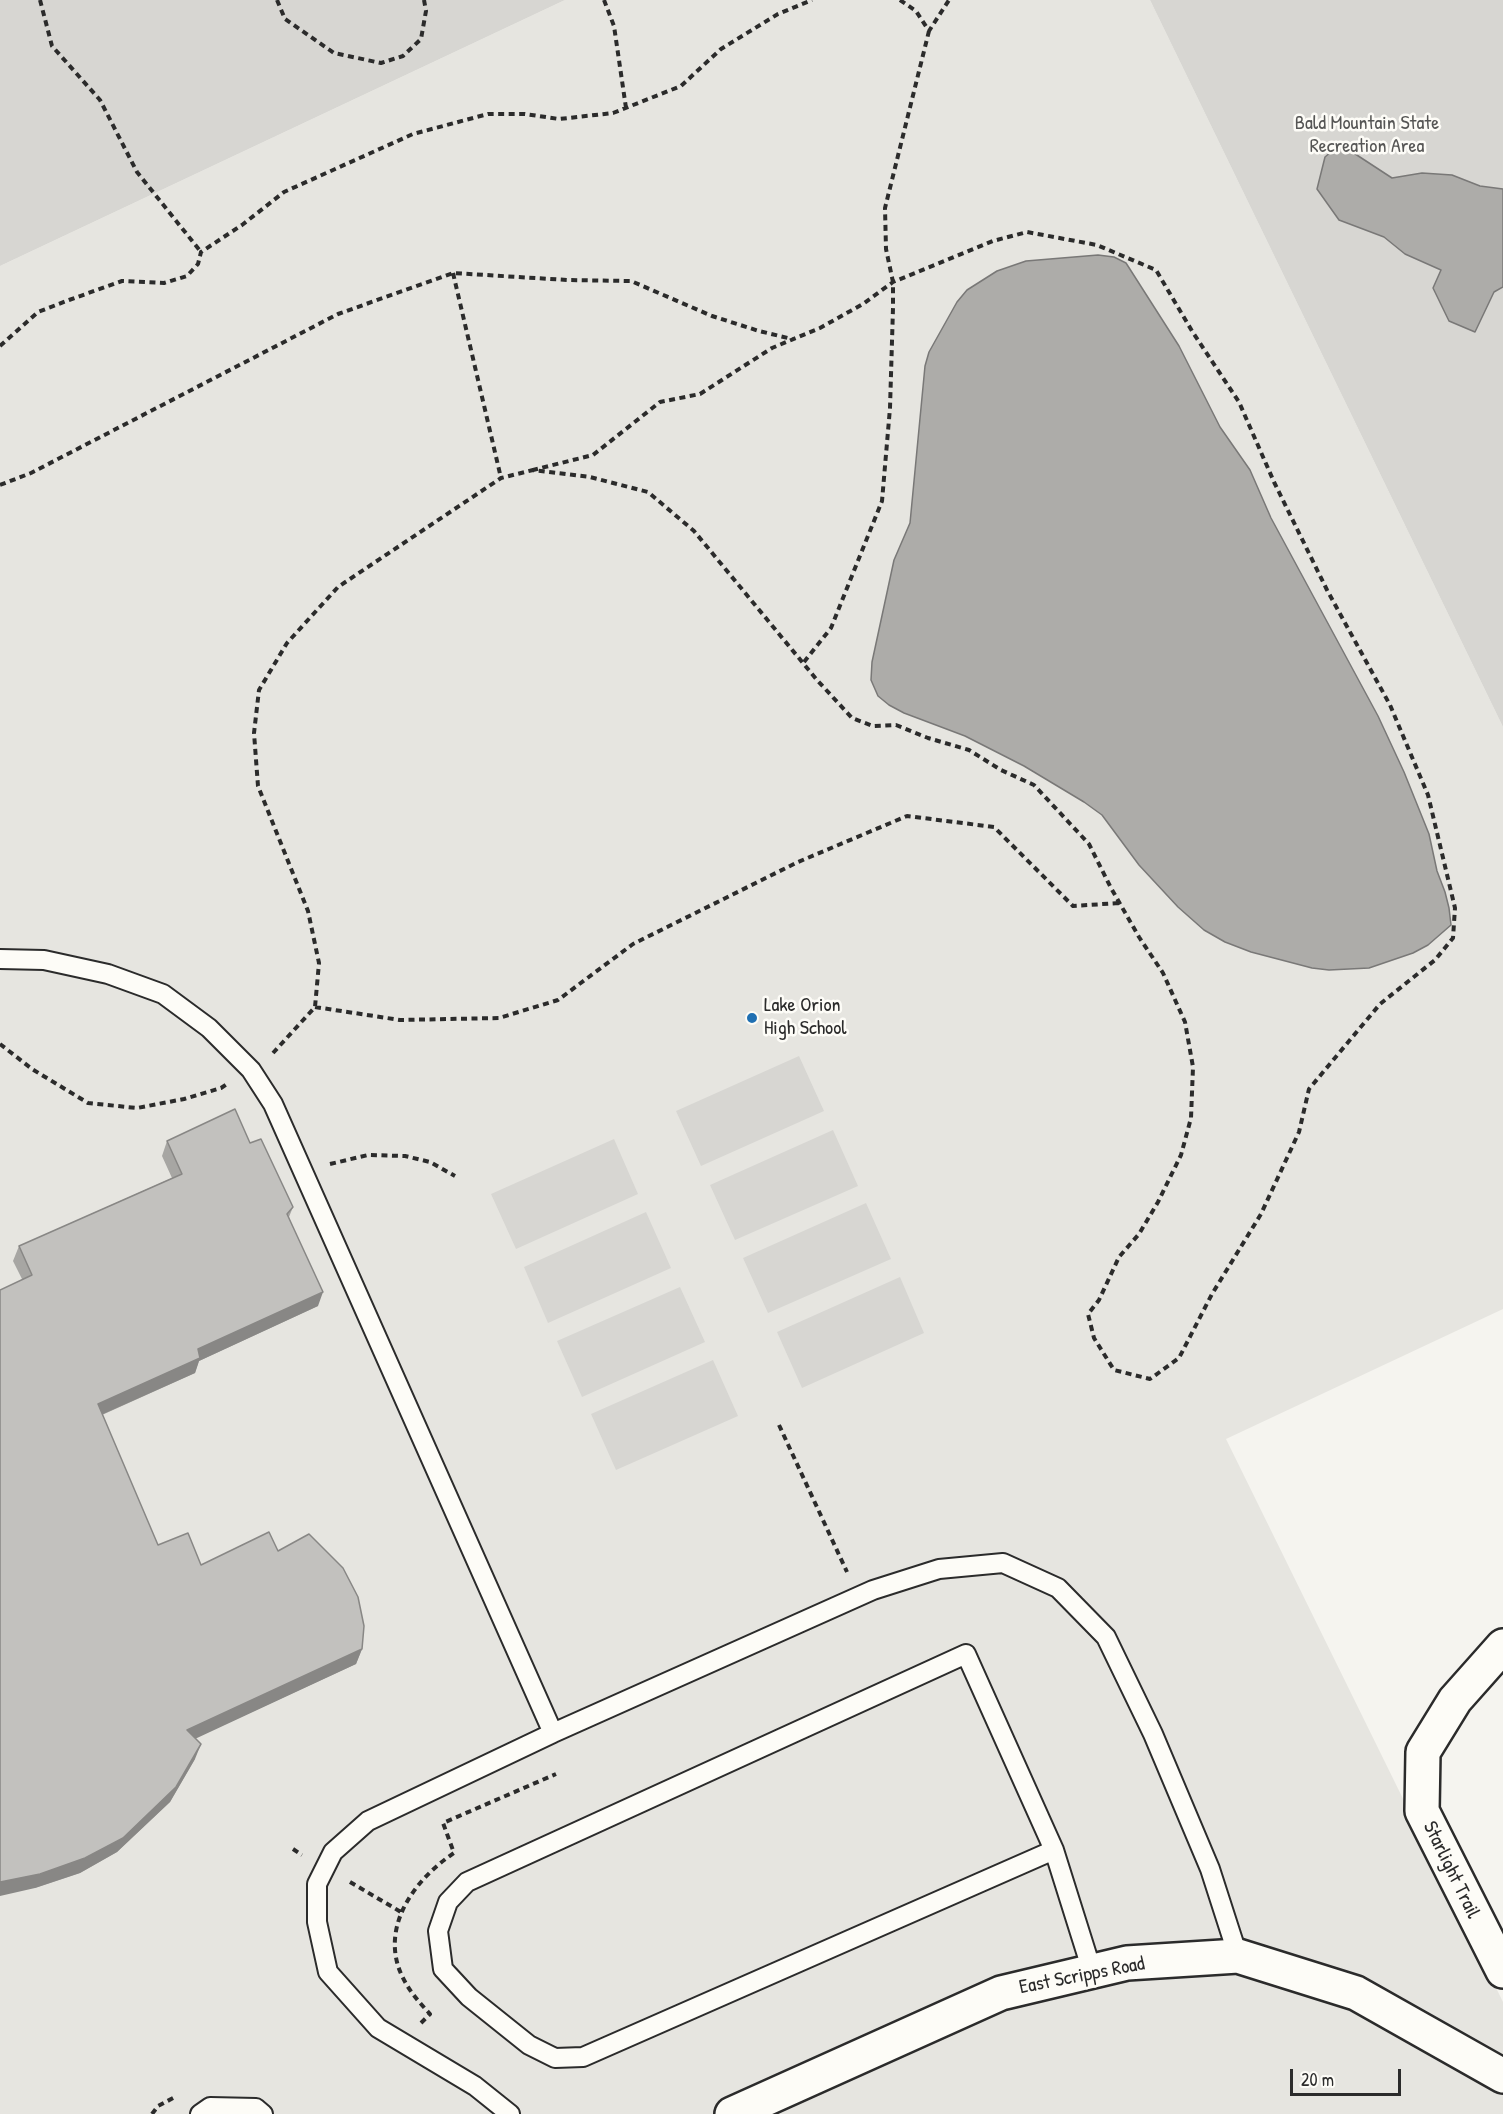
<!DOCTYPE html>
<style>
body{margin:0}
#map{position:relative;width:1503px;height:2114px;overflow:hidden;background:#f5f4ef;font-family:"Patrick Hand",sans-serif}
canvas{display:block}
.scale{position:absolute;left:1290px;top:2069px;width:111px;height:27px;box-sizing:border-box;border:3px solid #2b2b2b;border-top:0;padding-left:8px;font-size:18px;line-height:21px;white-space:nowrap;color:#2b2b2b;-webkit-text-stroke:4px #fdfcf7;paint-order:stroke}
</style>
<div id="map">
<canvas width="1503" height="2114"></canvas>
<div class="scale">20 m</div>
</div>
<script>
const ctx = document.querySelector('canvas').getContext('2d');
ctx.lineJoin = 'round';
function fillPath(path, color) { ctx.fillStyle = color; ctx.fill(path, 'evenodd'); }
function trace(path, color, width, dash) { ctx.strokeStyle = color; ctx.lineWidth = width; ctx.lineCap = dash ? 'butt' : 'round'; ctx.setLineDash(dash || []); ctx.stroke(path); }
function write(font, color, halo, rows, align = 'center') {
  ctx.font = font + ' "Patrick Hand",sans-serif'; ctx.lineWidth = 5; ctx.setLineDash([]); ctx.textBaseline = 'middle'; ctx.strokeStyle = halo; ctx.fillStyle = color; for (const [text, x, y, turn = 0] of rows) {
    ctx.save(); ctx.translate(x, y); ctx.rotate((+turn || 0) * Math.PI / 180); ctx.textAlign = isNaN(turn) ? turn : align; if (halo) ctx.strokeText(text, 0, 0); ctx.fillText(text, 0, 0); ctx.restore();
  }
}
fillPath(new Path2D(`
 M565 0H1150L1503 727V1309L1226 1439 1503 2002V2114H0V266Z`), '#e6e5e0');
fillPath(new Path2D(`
 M0 0H565L0 266Z
 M1150 0H1503V727Z
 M799 1056 824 1111 701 1166 676 1111Z
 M833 1130 858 1186 735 1240 710 1185Z
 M614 1139 638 1194 516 1249 491 1194Z
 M866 1203 891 1259 768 1313 743 1258Z
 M646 1212 671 1268 548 1323 524 1267Z
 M900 1277 924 1333 802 1388 777 1332Z
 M680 1287 705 1342 582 1397 557 1341Z
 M713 1360 738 1416 616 1470 591 1414Z`), '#d7d6d2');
const water = new Path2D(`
 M1340 144 1392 178 1422 173 1452 175 1480 186 1503 189V287L1494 292 1475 332 1449 321 1433 288 1441 270 1405 254 1384 237 1339 220 1317 189 1325 157Z
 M1098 255 1114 257 1126 263 1179 346 1220 427 1250 470 1271 518 1378 716 1404 772 1429 834 1437 871 1445 892 1449 908 1451 925 1428 945 1413 953 1369 968 1329 970 1312 968 1251 952 1225 942 1204 930 1178 907 1139 865 1102 815 1084 802 1024 766 965 736 904 713 889 705 878 696 871 680 872 662 894 560 910 523 925 366 929 352 957 302 967 290 997 271 1026 261Z`);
fillPath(water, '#adaca9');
trace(water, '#797877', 1.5);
const lane = new Path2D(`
 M0 959 44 960 108 974 163 994 209 1028 251 1070 273 1104 553 1733
 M1054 1850 583 2057 555 2058 529 2045 469 1997 443 1969 438 1931 448 1902 467 1882 966 1654 1054 1850 1092 1971
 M200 2114 210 2107 256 2108 263 2114
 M510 2114 475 2086 378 2028 328 1972 317 1922V1884L333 1852 368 1821 553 1733 873 1590 939 1569 1003 1563 1058 1588 1106 1637 1153 1734 1210 1869 1238 1956`);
const street = new Path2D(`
 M1503 1646 1455 1700 1423 1752 1422 1811 1503 1971
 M732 2114 1001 1993 1127 1963 1238 1956 1356 1993 1503 2076`);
trace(lane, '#2b2b2b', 22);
trace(street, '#2b2b2b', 38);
trace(new Path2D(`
 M40 0 52 46 100 100 137 172 201 252
 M277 0 285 19 334 53 381 63 403 56 421 39 426 11 424 0
 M604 0 614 26 626 108
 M900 0 916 11 929 31 949 0
 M453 273 501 478
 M0 346 38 312 69 300 122 281 164 283 187 276 198 264 201 252 242 225 284 192 413 134 488 114H525L559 119 613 113 681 86 721 49 778 14 812 0
 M0 485 31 473 338 314 453 273 567 280 631 281 712 316 759 331 792 339
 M804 662 831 628 882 501 890 408 893 308V282L886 249 885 208 929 31
 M315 1007 400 1020 499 1018 558 1000 633 944 798 862 907 816 994 827 1073 906 1119 903
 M0 1044 32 1069 88 1103 137 1108 184 1099 221 1088 227 1084
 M273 1053 315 1007 319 963 308 911 258 786 254 733 259 690 287 643 338 587 501 478 533 470 590 477 648 492 694 531 817 680 852 718 873 726 896 725 928 738 969 750 1001 770 1034 785 1089 844 1111 888 1139 937 1163 973 1185 1022 1193 1067 1191 1118 1181 1155 1158 1202 1139 1234 1119 1257 1099 1300 1088 1314 1094 1338 1114 1370 1150 1379 1179 1358 1212 1294 1261 1214 1299 1132 1309 1089 1380 1004 1435 960 1453 938 1455 908 1428 795 1390 705 1327 590 1274 482 1239 402 1192 331 1156 270 1097 245 1027 232 993 241 893 282 863 304 820 328 772 348 700 394 660 402 593 455 533 470
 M330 1164 368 1155 405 1156 430 1162 455 1176
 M779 1425 847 1572
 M293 1849 302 1855
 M350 1882 401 1912
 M421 2023 430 2014C419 2002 409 1991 402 1976 379 1927 415 1879 454 1853L443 1823 556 1774
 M152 2114 158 2106 177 2096`), '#2b2b2b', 4, [6, 4.5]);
trace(lane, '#fdfcf7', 18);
trace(street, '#fdfcf7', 33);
fillPath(new Path2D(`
 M167 1141 250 1143 293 1207 289 1217 318 1306 199 1361 195 1373 102 1415 158 1545 201 1565 278 1551 362 1649 356 1664 195 1738V1759L170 1802 117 1852 80 1873 35 1888 22 1279 13 1261 19 1246 172 1178 162 1156Z`), '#a7a6a3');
fillPath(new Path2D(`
 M323 1292 318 1306 199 1361 195 1373 92 1419 98 1404 198 1349Z
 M362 1649 356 1664 182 1745 187 1730Z
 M201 1744 195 1759 170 1802 117 1852 80 1873 35 1888 0 1896V1882Z`), '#888785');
const building = new Path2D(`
 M235 1109 250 1143 261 1139 293 1207 287 1214 323 1292 198 1349 200 1358 98 1404 158 1545 188 1533 201 1565 269 1532 278 1551 309 1534 343 1568 358 1597 364 1626 362 1649 187 1730 201 1744 176 1787 123 1838 85 1858 40 1874 0 1882V1290L32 1275 19 1246 182 1174 167 1141Z`);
fillPath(building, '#c2c1be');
trace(building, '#888785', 1.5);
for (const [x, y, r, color] of [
 [752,1018,6,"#1f6fb2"]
]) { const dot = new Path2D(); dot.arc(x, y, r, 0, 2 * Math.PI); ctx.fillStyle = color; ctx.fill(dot); trace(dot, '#fdfcf7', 2); }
write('20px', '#565655', '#fdfcf7', [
 ["Bald Mountain State",1367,124],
 ["Recreation Area",1367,147]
]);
write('20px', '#2b2b2b', '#fdfcf7', [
 ["Lake Orion",764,1006],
 ["High School",764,1029]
], 'left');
write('20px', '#2b2b2b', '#fdfcf7', [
 ["Starlight Trail",1451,1870,64],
 ["East Scripps Road",1082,1976,-11]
]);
</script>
